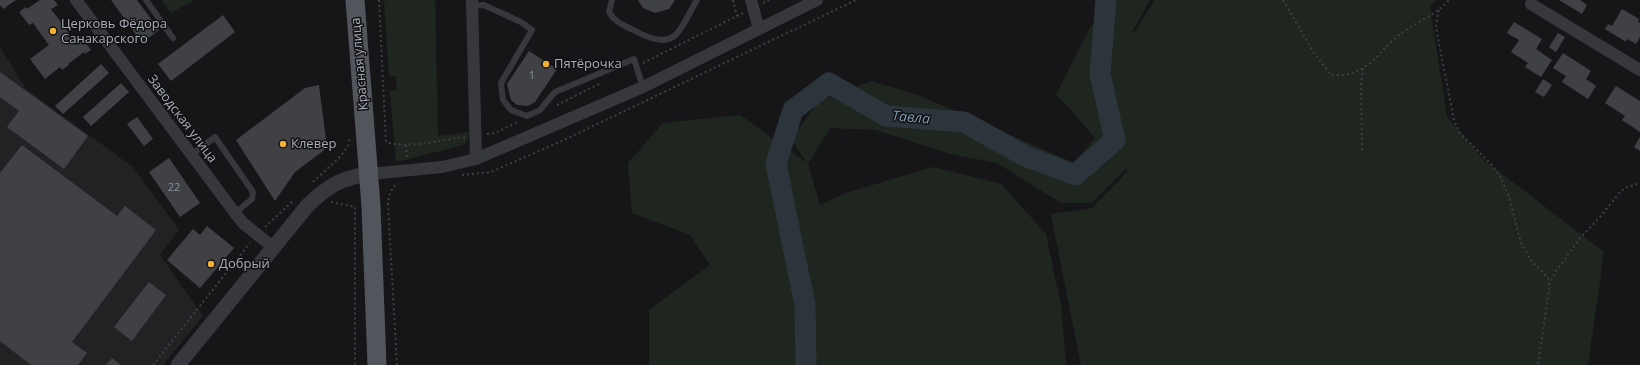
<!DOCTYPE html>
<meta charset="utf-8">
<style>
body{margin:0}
canvas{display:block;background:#161618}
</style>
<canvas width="1640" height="365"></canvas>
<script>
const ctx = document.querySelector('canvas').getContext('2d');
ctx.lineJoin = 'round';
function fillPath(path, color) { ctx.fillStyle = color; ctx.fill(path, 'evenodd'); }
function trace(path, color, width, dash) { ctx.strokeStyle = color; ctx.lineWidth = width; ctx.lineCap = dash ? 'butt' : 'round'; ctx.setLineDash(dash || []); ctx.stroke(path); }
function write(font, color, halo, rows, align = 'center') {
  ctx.font = font + ' "Open Sans",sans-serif'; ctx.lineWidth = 3; ctx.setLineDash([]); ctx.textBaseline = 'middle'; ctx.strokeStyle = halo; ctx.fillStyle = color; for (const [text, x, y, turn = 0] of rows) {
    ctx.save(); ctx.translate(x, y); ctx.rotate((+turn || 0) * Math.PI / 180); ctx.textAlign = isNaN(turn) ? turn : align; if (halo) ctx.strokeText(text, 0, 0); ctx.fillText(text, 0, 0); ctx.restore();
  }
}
fillPath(new Path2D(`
 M0 47 26 89 133 167 179 230 160 255 203 316 163 365H0Z`), '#222225');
fillPath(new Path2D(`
 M162 0H194L171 13Z
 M384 0H435L438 136 469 132 468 139 464 145 396 162 390 91 397 90 396 76H389Z
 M1113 0H1150L1133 30V34L1155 0H1436L1430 7 1447 117 1484 160 1604 252 1588 365H1081L1051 214 1092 208 1127 172V168L1092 203H1061L997 163 950 154 876 130 830 128 808 164 820 205 846 193 933 167 1001 184 1046 234 1061 306 1066 365H649V310L710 265 690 235 632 213 628 163 663 123 740 115 807 163 791 139 819 101 872 81 923 97 1074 163 1095 138 1071 110 1056 95 1090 28Z`), '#1e261f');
trace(new Path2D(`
 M806 365 805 305 776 164 793 110 829 83 886 116 964 122 1025 156 1075 175 1115 140 1100 74 1106 0`), '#2c353c', 21);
fillPath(new Path2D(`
 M0 0H16L3 9 0 5Z
 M40 0H54L58 5 51 9 75 41 81 36 91 50 85 54 84 52 68 64 69 65 62 70 60 67 45 79 30 59 49 45 33 23 29 25 19 12 26 7 27 9Z
 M111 0H137L159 30 142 43Z
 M638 0H675L669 9 655 13 643 8Z
 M1559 0H1580L1587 5 1582 14Z
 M1622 9 1639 19 1638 22 1640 23V37L1636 44 1627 39 1626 42 1605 29 1608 24 1612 26Z
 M223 15 235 32 171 81 158 64Z
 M1514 22 1542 39 1536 49 1552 60 1541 77 1525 67 1528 63 1511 52 1519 40 1507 33Z
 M1558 33 1565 37 1556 52 1549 47Z
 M529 51 557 69 535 102 528 106 517 105 511 100 507 84Z
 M1563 53 1591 71 1586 79 1596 86 1588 99 1562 82 1566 76 1553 68Z
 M101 64 109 73 63 114 55 106Z
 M0 72 88 136 64 169 7 127 19 111 0 97Z
 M1543 79 1552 85 1544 97 1535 92Z
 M121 83 129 92 91 126 83 117Z
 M319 85 327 148 295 172 275 201 236 140 305 88Z
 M1616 86 1640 101V132L1622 120 1625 116 1605 103Z
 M137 117 153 139 144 146 127 124Z
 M1640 137V151L1634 147Z
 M22 145 117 216 125 206 156 230 72 342 87 353 78 365H31L0 341V173Z
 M169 158 200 203 180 217 149 172Z
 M207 226 234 248 200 288 167 260 193 229 200 235Z
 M149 282 166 295 132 341 114 327Z
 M112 358 121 365H106Z`), '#404145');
trace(new Path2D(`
 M379 0 386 142C411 149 440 140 465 137
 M733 0 737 16
 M1283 0 1314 53 1331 75C1342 76 1353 74 1363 68 1375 61 1384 48 1394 39 1411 24 1434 17 1449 0
 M763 3 769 0
 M1439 10 1436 25 1437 33 1454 120 1459 132 1491 164 1500 176 1509 197 1521 243 1532 262 1541 270 1548 278 1549 289 1538 365
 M643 63 743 13
 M557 105 601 83
 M487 134 495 133 518 122
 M406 145 407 160
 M1362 150 1361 83 1363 68
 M462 175 491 172 564 140 856 0
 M313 182 341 156 348 146 350 137
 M331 202 355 207V365
 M265 227 294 200
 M1549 285 1556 271 1581 237 1601 216 1620 192 1625 188 1640 183
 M153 365 250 243
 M397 365 388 205C389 196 390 189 398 183`), '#3d3f44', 2, [2, 3]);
trace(new Path2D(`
 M146 0 173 38
 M612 0 609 12C614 22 624 25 633 30 676 53 677 34 697 0
 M472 6 484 5 521 22 532 30 501 83 503 100 511 110 527 116 540 110 555 92 634 59 643 87
 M191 155 215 137 253 192 252 199 235 213`), '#37383d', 6);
trace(new Path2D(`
 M76 0 235 213 243 223 274 248
 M472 0 476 159
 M751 0 759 29
 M1531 4 1640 70
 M369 174 442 167 476 159 643 87 817 0`), '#37383d', 12);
trace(new Path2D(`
 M178 365 308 205C328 186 341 178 369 174`), '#37383d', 15);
trace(new Path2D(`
 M355 0 371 206 377 365`), '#53555c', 19);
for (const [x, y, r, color] of [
 [53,31,4,"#f2b134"],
 [546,64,4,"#f2b134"],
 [283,144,4,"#f2b134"],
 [211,264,4,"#f2b134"]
]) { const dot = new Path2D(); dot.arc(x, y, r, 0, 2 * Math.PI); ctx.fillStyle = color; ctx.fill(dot); trace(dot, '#111113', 1.5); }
write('11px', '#8e929b', null, [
 ["1",532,76],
 ["22",174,188]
]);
write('13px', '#a8adb8', '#111113', [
 ["Церковь Фёдора",61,24],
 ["Санакарского",61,39],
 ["Пятёрочка",554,64],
 ["Клевер",291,144],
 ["Добрый",219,264]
], 'left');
write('13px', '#a8adb8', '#111113', [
 ["Красная улица",360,64,-95],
 ["Заводская улица",182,119,53]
]);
write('italic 14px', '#7f9bb3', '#111113', [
 ["Тавла",911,118,5]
]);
</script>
